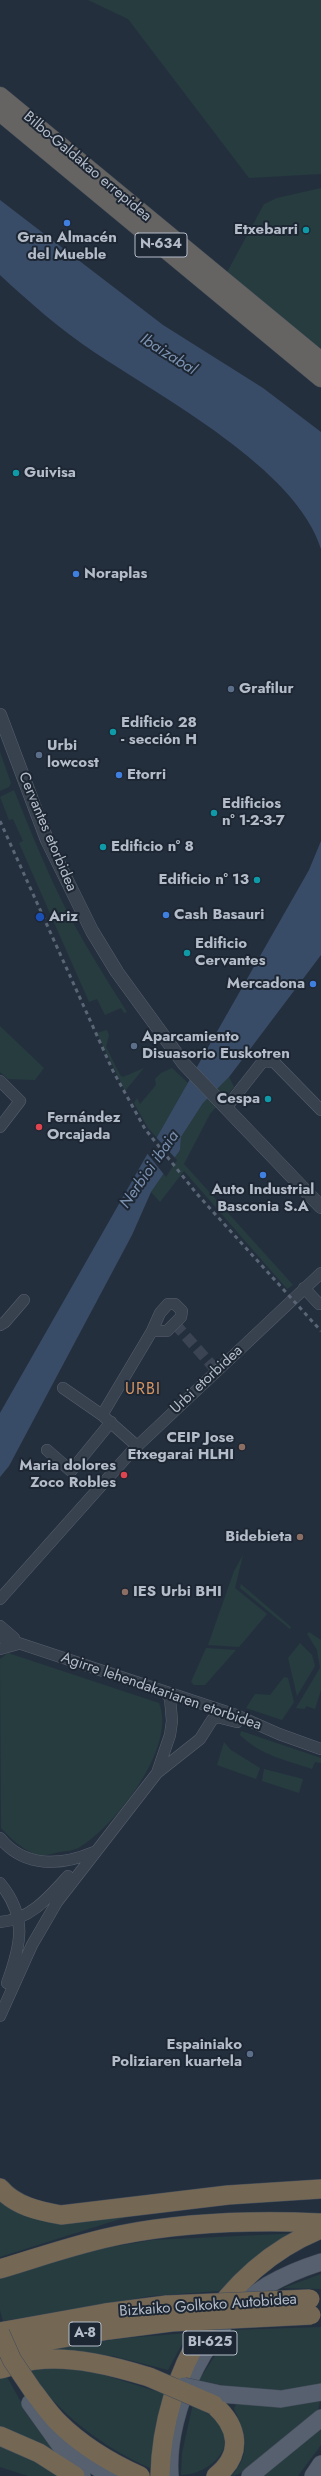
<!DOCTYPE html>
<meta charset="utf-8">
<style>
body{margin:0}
canvas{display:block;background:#242f3e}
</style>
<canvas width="321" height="2476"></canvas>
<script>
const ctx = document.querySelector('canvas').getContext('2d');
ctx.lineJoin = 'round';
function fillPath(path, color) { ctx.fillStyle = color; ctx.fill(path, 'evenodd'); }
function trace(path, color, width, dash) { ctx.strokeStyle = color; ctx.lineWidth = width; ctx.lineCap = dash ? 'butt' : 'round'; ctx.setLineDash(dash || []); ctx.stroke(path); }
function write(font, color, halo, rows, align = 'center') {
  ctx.font = font + ' Jost,sans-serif'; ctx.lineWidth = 4; ctx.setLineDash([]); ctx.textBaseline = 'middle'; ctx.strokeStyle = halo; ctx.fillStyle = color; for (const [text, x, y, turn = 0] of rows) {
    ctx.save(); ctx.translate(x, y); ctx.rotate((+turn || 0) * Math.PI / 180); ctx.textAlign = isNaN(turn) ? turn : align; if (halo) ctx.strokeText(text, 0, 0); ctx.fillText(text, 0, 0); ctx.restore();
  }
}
fillPath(new Path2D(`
 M88 0H321V174L249 178 128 19Z
 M321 188V356L225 276 264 204 277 198Z
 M0 752 11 783 9 787 0 791Z
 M14 790C31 832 48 875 69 915 87 949 107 980 127 1012L124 1013 121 1008 105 1015 97 999 89 1002 19 843 23 841 13 819 9 820 0 797Z
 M0 1026 44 1068 35 1080 8 1079 0 1072Z
 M107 1030 109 1035 106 1047 120 1075 123 1077 144 1068 125 1091 97 1033Z
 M172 1068 188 1083 157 1138 148 1128 134 1103 137 1098 140 1104 156 1085 155 1079 161 1073Z
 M229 1077 234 1087 210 1114 184 1164 293 1285 287 1289 184 1171 160 1202 151 1192 180 1150 181 1137 203 1103Z
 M243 1555 235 1588 267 1614 239 1647 208 1645 234 1571Z
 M241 1584 291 1627 290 1629 240 1588Z
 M309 1632 321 1640V1690L315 1709 306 1706 305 1709 296 1708 320 1668 317 1650 307 1634Z
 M300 1643 312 1655 315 1666 297 1696 288 1658Z
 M206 1648 236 1650 205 1685H194L191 1682Z
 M8 1653 159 1703C177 1747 116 1825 80 1847 74 1851 65 1851 59 1852 51 1854 43 1857 35 1854 22 1849 10 1838 1 1828L0 1659Z
 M284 1677 288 1678 294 1702 282 1720 246 1708 255 1694 270 1695Z
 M241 1731 321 1758V1763L315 1762 312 1769C286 1760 260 1755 240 1735Z
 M224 1742 231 1750 260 1768 256 1779 217 1765Z
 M264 1769 303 1779 299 1793 262 1781Z
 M0 2196 19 2209 136 2214 0 2257Z
 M304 2233 259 2256 219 2291 151 2296 3 2321 0 2310V2278L88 2251 152 2240Z
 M321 2274V2289L283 2288Z
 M321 2327V2384C280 2396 240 2390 199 2380L232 2330Z
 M188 2333 168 2370 113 2356 43 2352C90 2340 139 2337 188 2333Z
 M37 2367 91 2371 165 2394 152 2469C100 2446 60 2414 27 2369Z
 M6 2375 22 2404 62 2460 0 2430V2376Z
 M320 2401C319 2406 318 2412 315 2415 303 2429 247 2476 231 2476 252 2455 246 2433 234 2409L236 2404 282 2407Z
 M193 2404C201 2409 211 2415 218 2423 239 2449 207 2475 181 2475L182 2453Z
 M321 2427V2445L298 2476H262Z
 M0 2446 35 2461 58 2476H28L0 2467Z`), '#263c3f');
fillPath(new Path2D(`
 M0 200 163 325 263 388 321 432V549C297 469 161 397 94 352 60 329 30 303 0 275Z
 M321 841V955L229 1077 203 1103 181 1137 180 1150 151 1192 132 1235 9 1466 0 1477V1413L309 870Z`), '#394c67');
fillPath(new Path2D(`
 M155 1136 177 1160 166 1177 146 1152Z`), '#242f3e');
trace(new Path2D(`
 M175 1324 217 1371`), '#3a4453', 11, [11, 5.5]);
const minor = new Path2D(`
 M0 1081 20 1101 0 1127
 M226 1108 263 1061 274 1062 321 1110
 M304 1288 319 1304
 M168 1304H175L182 1311 181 1317 167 1331H152L160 1313Z
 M0 1325 5 1322 24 1300
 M63 1388 102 1415 137 1446
 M102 1415 152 1331
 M47 1450 71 1471 111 1422
 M0 1599 132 1451 321 1273
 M0 1626 14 1638
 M0 1637 236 1715 279 1734 321 1749
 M0 1649 18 1644
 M157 1773 200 1739 212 1720 217 1717 237 1722
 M0 1838C24 1868 61 1866 94 1852
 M0 1883C28 1917 21 1945 7 1983
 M0 1922C30 1920 49 1897 68 1876
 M0 2016 32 1945 57 1902 157 1773 170 1735 172 1721 170 1698 165 1692`);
const tertiary = new Path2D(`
 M0 715 47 840 92 931 117 972 184 1064 321 1207`);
const primary = new Path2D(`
 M220 2394 281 2399 321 2392
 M30 2403 82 2476
 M69 2449 110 2476
 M170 2476C165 2409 210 2320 268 2285 285 2275 302 2268 321 2262
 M250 2476 321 2418
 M313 2476 321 2464`);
const trunk = new Path2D(`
 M0 96 321 361
 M0 112 321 378`);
const motorway = new Path2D(`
 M0 2188C15 2206 39 2211 61 2215L228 2195 321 2189
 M0 2269C40 2257 79 2243 120 2235 186 2222 255 2220 321 2223
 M0 2332 105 2313 167 2305
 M0 2349 109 2330 171 2322
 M0 2369C12 2366 24 2362 36 2360 74 2356 113 2366 149 2377
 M33 2391C41 2401 49 2413 58 2422 81 2445 111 2463 140 2476
 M214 2405C238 2426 244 2454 216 2476
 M0 2436 39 2453 75 2476
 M160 2476C162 2373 223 2268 321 2229`);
trace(minor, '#565f6c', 12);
trace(tertiary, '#565f6c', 14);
trace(primary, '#414a57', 18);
trace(trunk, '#434c59', 19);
trace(motorway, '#434c59', 20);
trace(minor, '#38414e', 11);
trace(tertiary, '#38414e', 13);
trace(primary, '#56606e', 17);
trace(trunk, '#656462', 18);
trace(motorway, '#746855', 19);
trace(new Path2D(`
 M0 821 113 1071 145 1129 197 1194 321 1331`), '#5a6575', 3, [4, 4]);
const primaryBridge = new Path2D(`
 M184 2386 220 2394`);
const motorwayBridge = new Path2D(`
 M167 2305 310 2299
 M171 2322 311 2315
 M0 2333 12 2360 33 2391
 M149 2377 214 2405`);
trace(primaryBridge, '#414a57', 18, []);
trace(motorwayBridge, '#434c59', 20, []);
trace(primaryBridge, '#56606e', 17);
trace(motorwayBridge, '#746855', 19);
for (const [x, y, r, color] of [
 [67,223,4,"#3f7fe0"],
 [306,230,4,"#0f9aa8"],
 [16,473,4,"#0f9aa8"],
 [76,574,4,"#3f7fe0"],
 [231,689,4,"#5c6f8a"],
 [113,732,4,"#0f9aa8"],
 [39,755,4,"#5c6f8a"],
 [119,775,4,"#3f7fe0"],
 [214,813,4,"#0f9aa8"],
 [103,847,4,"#0f9aa8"],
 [257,880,4,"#0f9aa8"],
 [166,915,4,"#3f7fe0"],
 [40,917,5,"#1a4fb4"],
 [187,953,4,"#0f9aa8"],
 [313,984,4,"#3f7fe0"],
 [134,1046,4,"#5c6f8a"],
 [268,1099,4,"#0f9aa8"],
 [39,1127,4,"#e0444e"],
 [263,1175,4,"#3f7fe0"],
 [242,1447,4,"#8d6e63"],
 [124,1475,4,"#e0444e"],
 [300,1537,4,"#8d6e63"],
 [125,1592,4,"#8d6e63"],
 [250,2054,4,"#5c6f8a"]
]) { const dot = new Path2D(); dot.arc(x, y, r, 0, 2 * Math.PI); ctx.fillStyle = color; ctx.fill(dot); trace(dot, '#1d2633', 1.5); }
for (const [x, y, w] of [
 [161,245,52],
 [85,2334,32],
 [210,2343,54]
]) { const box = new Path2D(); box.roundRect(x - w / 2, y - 12, w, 24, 3); ctx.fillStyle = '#1d2633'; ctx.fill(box); trace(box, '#b4bcc9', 1); }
write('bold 14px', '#b4bcc9', null, [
 ["N-634",161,245],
 ["A-8",85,2334],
 ["BI-625",210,2343]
]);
write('15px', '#b4bcc9', '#1d2633', [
 ["Bilbo-Galdakao errepidea",87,167,40],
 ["Cervantes etorbidea",47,832,67],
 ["Urbi etorbidea",207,1380,-43],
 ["Agirre lehendakariaren etorbidea",161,1692,19],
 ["Bizkaiko Golkoko Autobidea",208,2306,-4]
]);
write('bold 15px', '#b4bcc9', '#1d2633', [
 ["Etxebarri",298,230,"right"],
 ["Gran Almacén",67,238,"center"],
 ["del Mueble",67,255,"center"],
 ["Guivisa",24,473],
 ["Noraplas",84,574],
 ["Grafilur",239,689],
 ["Edificio 28",121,723],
 ["- sección H",121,740],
 ["Urbi",47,746],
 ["lowcost",47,763],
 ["Etorri",127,775],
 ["Edificios",222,804],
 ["nº 1-2-3-7",222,821],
 ["Edificio nº 8",111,847],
 ["Edificio nº 13",249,880,"right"],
 ["Cash Basauri",174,915],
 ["Ariz",49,917],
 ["Edificio",195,944],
 ["Cervantes",195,961],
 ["Mercadona",305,984,"right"],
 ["Aparcamiento",142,1037],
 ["Disuasorio Euskotren",142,1054],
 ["Cespa",260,1099,"right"],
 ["Fernández",47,1118],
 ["Orcajada",47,1135],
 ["Auto Industrial",263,1190,"center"],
 ["Basconia S.A",263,1207,"center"],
 ["CEIP Jose",234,1438,"right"],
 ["Etxegarai HLHI",234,1455,"right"],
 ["Maria dolores",116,1466,"right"],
 ["Zoco Robles",116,1483,"right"],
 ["Bidebieta",292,1537,"right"],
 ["IES Urbi BHI",133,1592],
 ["Espainiako",242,2045,"right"],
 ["Poliziaren kuartela",242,2062,"right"]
], 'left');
write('italic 16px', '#7c92b1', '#1d2633', [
 ["Ibaizabal",168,355,32],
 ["Nerbioi ibaia",150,1170,-55]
]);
ctx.letterSpacing = '1px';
write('16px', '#d59563', '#1d2633', [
 ["URBI",143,1390]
]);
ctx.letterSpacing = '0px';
</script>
